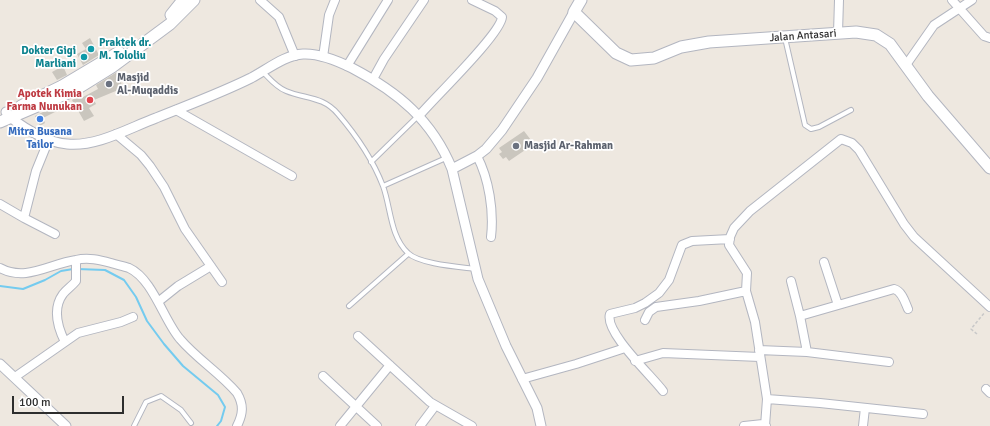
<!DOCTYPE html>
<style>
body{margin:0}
#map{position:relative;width:990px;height:426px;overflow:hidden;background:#eee8e0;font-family:Signika,sans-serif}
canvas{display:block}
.scale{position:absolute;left:12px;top:396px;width:112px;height:18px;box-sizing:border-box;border:2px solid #2d2d2d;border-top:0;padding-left:5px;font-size:12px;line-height:14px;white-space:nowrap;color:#2d2d2d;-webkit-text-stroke:3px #fff;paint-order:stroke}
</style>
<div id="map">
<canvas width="990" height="426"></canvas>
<div class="scale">100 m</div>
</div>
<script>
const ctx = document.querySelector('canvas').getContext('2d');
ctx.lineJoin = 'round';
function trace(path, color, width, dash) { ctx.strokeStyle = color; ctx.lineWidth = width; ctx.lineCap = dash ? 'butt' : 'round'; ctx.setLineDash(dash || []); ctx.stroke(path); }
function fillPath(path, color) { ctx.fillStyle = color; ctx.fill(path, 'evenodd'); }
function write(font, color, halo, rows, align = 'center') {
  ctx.font = font + ' Signika,sans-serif'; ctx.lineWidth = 3.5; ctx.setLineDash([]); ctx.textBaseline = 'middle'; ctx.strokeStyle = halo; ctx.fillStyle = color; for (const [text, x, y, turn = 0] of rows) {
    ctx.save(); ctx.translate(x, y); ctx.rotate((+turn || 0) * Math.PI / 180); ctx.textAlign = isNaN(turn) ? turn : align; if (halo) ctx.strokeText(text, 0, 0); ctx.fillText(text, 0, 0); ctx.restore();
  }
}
trace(new Path2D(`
 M77 269 105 270 124 280 136 297 147 321 164 344 183 366 218 395 225 407 221 421 217 426
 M0 286 23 289 45 280 61 271 73 269`), '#74cbef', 2);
fillPath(new Path2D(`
 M90 38 99 55 83 65 77 54 86 49 82 43Z
 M63 66 67 75 57 80 52 72Z
 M117 72 123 88 94 100 96 104 89 108 94 116 84 121 76 107 68 111 65 106 73 102 72 100 82 94 83 97 98 89 96 85Z
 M57 105 59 110 43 118 45 123 40 126 35 116Z
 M524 131 534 144 509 161 506 157 503 159 499 154 502 152 499 148Z`), '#cac6be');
const service = new Path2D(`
 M785 38 805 125 811 129 819 127 851 110
 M263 72C270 79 276 87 286 91 305 99 323 96 338 114 356 135 373 160 383 186 391 208 390 236 408 253 419 264 460 267 475 269
 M371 162 418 116
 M383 186 446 158
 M349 306 408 254
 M134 426 146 402 161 396 181 410 191 423`);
const minor = new Path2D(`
 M260 0 279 17 295 56
 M952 0 984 36 990 38
 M838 33 839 0
 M323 57 329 15 335 0
 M906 65 934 25 972 0
 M347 66 388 0
 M373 79 384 59 424 0
 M176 110 292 176
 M419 116C433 99 501 34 502 17L495 11 472 0
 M116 134 141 155 150 166 164 187 185 229 222 282
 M477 156C489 179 494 211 491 237
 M0 204 24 218 36 171 49 139
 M24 218 55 234
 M824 262 838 305
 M0 268C26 282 49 264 76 260 88 257 100 260 111 263 117 265 124 266 129 268 153 279 164 321 180 339 197 359 220 373 237 393 244 405 243 414 237 426
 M791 281 800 316
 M746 291 747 273 729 245 730 237 734 228 750 211 841 139 852 143 859 150 904 224 914 237 990 307
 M158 302 178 286 211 266
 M645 320 649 312 656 307 699 301 746 291 755 322 767 399 765 426
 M358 336 430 402 472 426
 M65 342C58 328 52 309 63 294 67 289 72 286 76 281V260
 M759 350 807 352 889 362
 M807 352 800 316 894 289C902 291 905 302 908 309
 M635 361 663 353 760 357
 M323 376 377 426
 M15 377 78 333 121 322 133 317
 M522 379 576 364 625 348
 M986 389 990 393
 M663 391C652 376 604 332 610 314L635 308 645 303 659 293 669 280 682 245 692 241 730 239
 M767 399 820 403 923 414
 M340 426 390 365
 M420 426 435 406
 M744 426 763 424 766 426
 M863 426 865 408`);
const tertiary = new Path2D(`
 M6 112C17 126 49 143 67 144 97 147 129 128 156 118 188 105 221 93 251 78 268 69 285 55 303 54 320 53 338 61 352 68 398 92 432 120 452 169L478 279 506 346 537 408 541 426
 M452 169 477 156 486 149 502 130 537 78 574 12
 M0 364 66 426`);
const secondary = new Path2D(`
 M581 0 574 12 616 53 631 60 654 58 681 47 709 42 856 32 876 35 890 44 928 96 990 168
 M171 15 183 0
 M21 106 62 86 119 52
 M0 122 75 90 112 67 170 24 194 0`);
trace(service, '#b3b6c0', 6);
trace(minor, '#b3b6c0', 10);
trace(tertiary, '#b3b6c0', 11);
trace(secondary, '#b3b6c0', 13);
trace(new Path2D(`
 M977 334 971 329 985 312`), '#c8c8c8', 1.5, [3, 2]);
trace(service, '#fff', 4);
trace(minor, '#fff', 8);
trace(tertiary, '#fff', 9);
trace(secondary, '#fff', 11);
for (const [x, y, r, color] of [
 [91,49,4,"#0f9aa8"],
 [84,57,4,"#0f9aa8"],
 [109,84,4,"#6b7280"],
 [90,100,4,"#e0444e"],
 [40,119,4,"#3f7fe0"],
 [516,146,4,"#6b7280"]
]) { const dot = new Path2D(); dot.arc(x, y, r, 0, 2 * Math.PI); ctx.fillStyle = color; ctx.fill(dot); trace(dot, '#fff', 1.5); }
write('11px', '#2d2d2d', '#fff', [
 ["Jalan Antasari",803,36,-4]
]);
write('bold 11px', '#0d838f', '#fff', [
 ["Praktek dr.",99,43],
 ["M. Tololiu",99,56],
 ["Dokter Gigi",76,51,"right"],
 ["Marliani",76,64,"right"]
], 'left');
write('bold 11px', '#5b616d', '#fff', [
 ["Masjid",117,78],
 ["Al-Muqaddis",117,91],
 ["Masjid Ar-Rahman",524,146]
], 'left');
write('bold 11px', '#be3a42', '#fff', [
 ["Apotek Kimia",82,94],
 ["Farma Nunukan",82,107]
], 'right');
write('bold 11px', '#366cbe', '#fff', [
 ["Mitra Busana",40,132],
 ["Tailor",40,145]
]);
</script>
